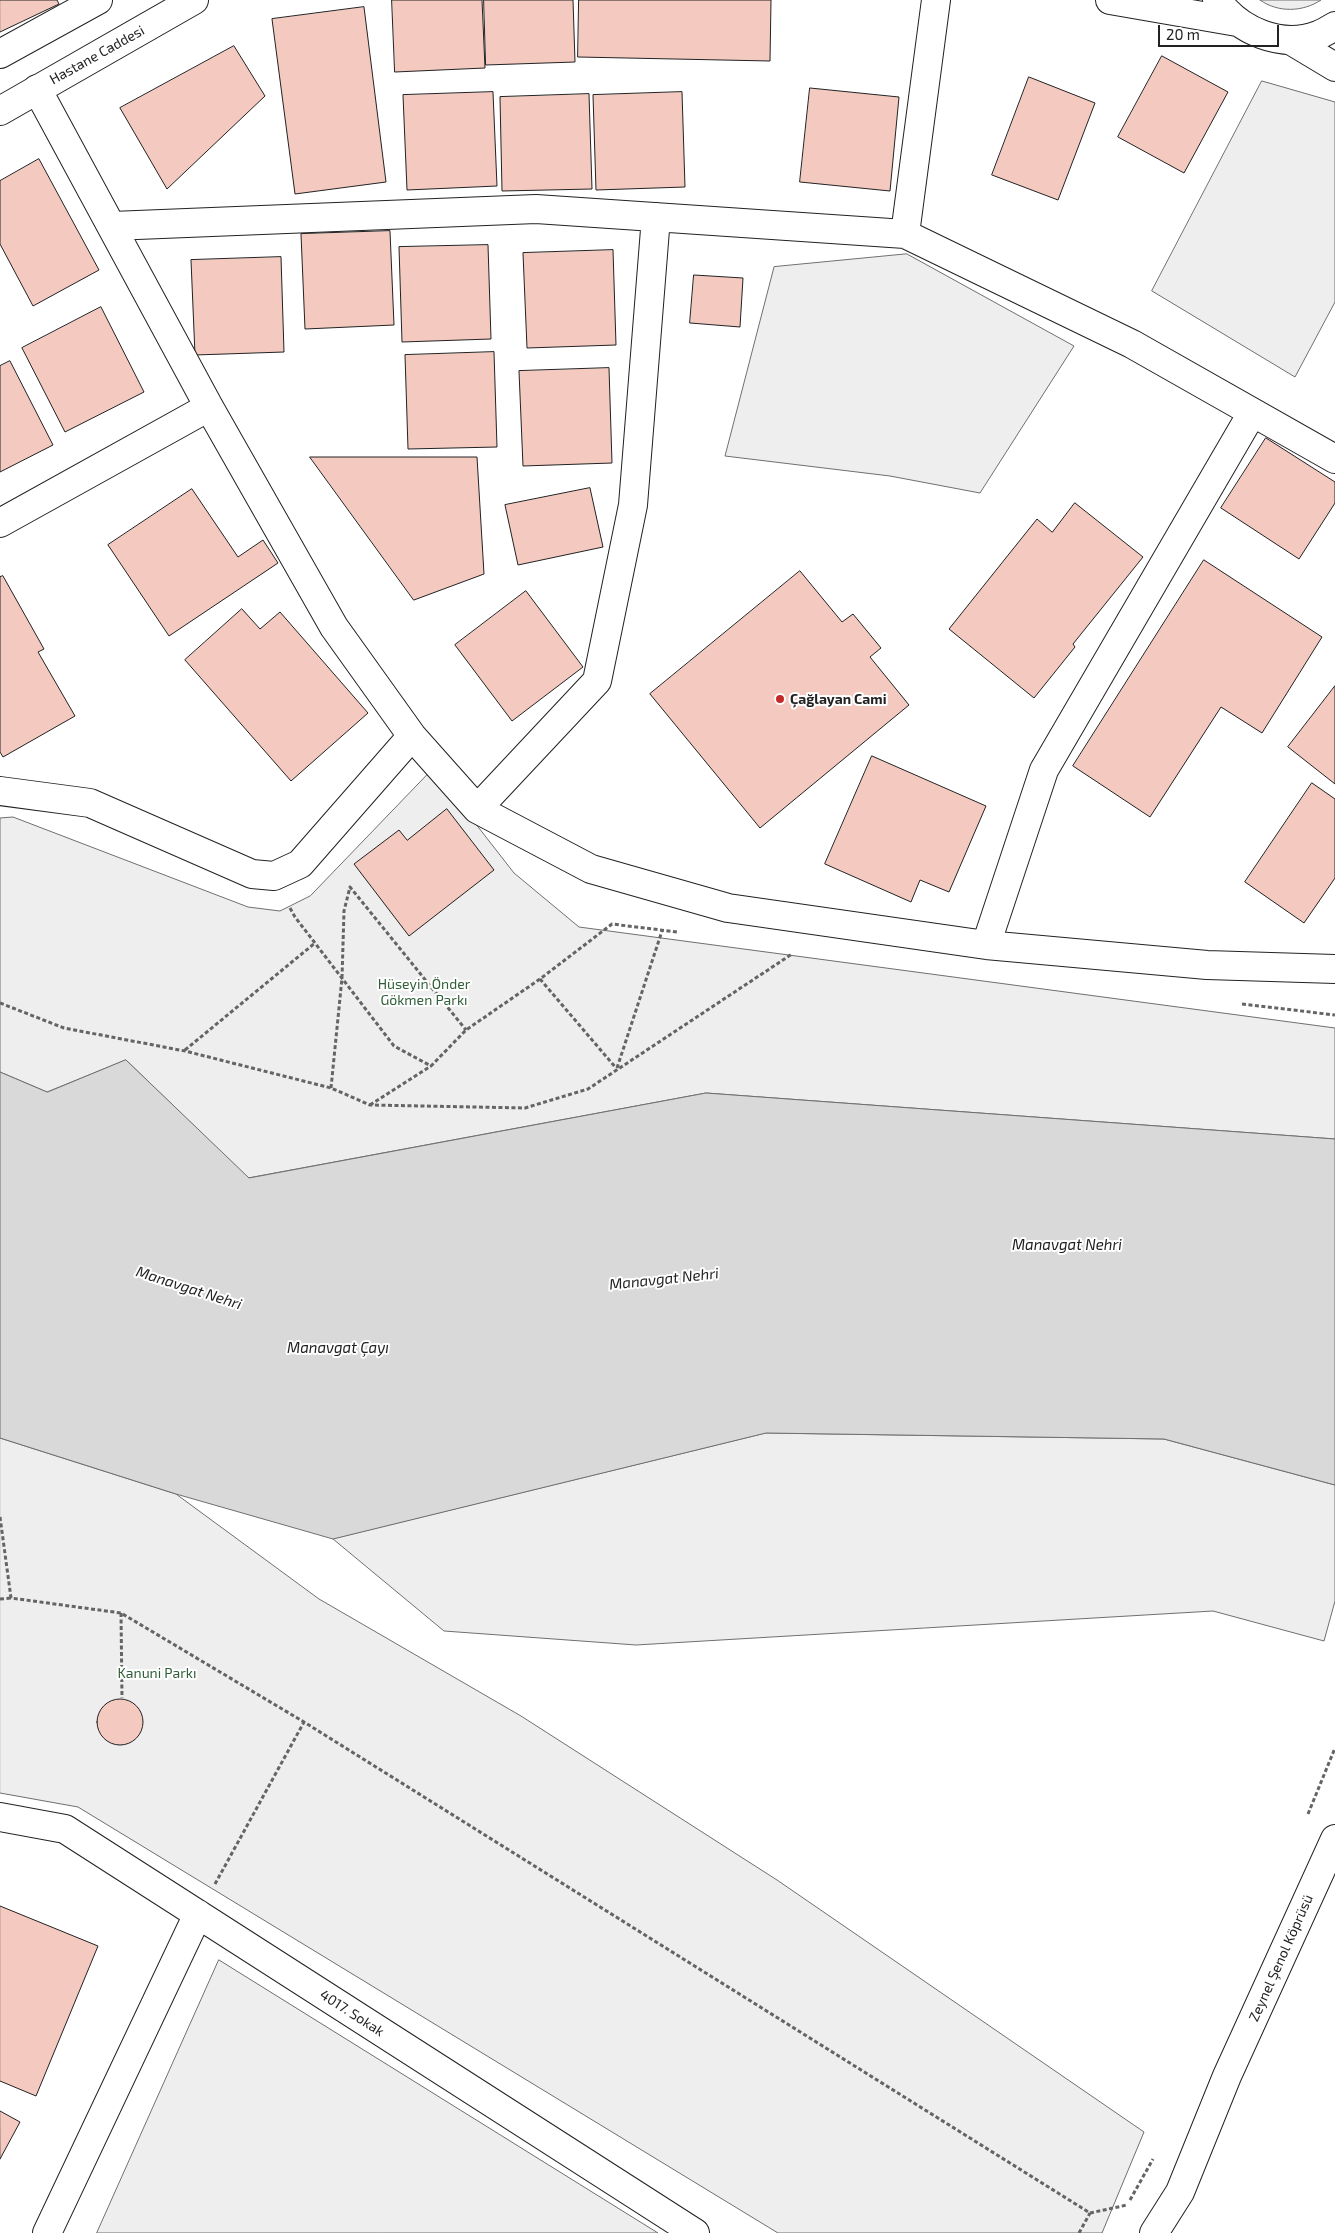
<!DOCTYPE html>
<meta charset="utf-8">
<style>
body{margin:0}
#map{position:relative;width:1335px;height:2233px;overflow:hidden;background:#fff;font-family:"Exo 2",sans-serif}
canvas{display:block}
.scale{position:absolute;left:1158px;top:25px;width:121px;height:22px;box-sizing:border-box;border:2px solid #222;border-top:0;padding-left:6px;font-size:15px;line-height:18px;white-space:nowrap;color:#222;-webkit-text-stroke:4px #fff;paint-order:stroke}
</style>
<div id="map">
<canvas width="1335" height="2233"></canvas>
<div class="scale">20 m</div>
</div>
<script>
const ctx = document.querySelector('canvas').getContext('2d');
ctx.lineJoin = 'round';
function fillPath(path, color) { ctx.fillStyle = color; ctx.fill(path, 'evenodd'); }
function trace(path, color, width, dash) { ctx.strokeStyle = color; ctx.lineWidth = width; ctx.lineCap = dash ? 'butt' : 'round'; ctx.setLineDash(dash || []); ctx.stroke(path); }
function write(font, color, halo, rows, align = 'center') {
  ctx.font = font + ' "Exo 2",sans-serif'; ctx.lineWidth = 4; ctx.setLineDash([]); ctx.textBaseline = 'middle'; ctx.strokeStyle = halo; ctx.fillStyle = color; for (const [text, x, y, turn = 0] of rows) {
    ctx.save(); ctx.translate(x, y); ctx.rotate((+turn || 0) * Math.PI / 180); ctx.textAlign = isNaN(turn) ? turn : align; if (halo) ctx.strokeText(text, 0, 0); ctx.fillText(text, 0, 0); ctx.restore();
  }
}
const green = new Path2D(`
 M1260 0H1321C1303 12 1278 13 1260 0Z
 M1262 81 1335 102V302L1295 377 1152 291Z
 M907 254 1074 346 980 493 890 476 725 456 774 267Z
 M433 769 514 873 579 927 1335 1028V1139L706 1093 248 1178 126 1060 47 1092 0 1072V818L13 817 248 907 280 911 310 896Z
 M766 1433 1164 1439 1335 1485V1601L1324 1641 1213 1611 636 1645 444 1631 333 1539Z
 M0 1438 176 1494 319 1599 521 1716 777 1880 1144 2132 1102 2233H778L78 1807 0 1793Z
 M219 1960 658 2233H97Z`);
fillPath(green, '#eee');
trace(green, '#6f6f6f', 1);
const water = new Path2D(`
 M126 1060 249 1178 706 1093 1335 1139V1485L1164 1439 766 1433 333 1539 176 1494 0 1438V1072L47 1092Z`);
fillPath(water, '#d9d9d9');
trace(water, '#6f6f6f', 1);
const building = new Path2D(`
 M0 0H57L59 4 0 32Z
 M392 0H482L485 68 395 72Z
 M484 0H573L575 62 486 65Z
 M579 0H771L770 61 578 57Z
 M364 7 386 182 295 194 272 19Z
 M234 46 265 96 167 189 120 108Z
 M1162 56 1228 92 1184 173 1118 137Z
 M1029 77 1095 103 1058 200 992 175Z
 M810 88 899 97 890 191 800 182Z
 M493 92 497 186 407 190 403 95Z
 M682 92 685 187 596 190 593 95Z
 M589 94 592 189 502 191 500 97Z
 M39 159 99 270 33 306 0 244V181Z
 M390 231 394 325 305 329 301 234Z
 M488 245 491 339 402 342 399 247Z
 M613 250 616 345 527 348 523 253Z
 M281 257 284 352 195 355 191 260Z
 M694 275 743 278 740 327 690 323Z
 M101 307 144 392 65 432 22 348Z
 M494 352 497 447 408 449 405 355Z
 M10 361 53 445 0 472V366Z
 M609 368 612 463 523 466 519 371Z
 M1266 438 1335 482V503L1299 559 1221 508Z
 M310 457H477L484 574 414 600Z
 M590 488 603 547 518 565 505 505Z
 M192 489 238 557 263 540 278 563 169 636 108 545Z
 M1075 503 1143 557 1073 644 1075 647 1034 698 949 629 1037 519 1052 532Z
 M1204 560 1322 637 1262 733 1221 707 1150 817 1073 766Z
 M800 571 842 622 853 614 881 648 870 657 909 705 760 828 650 694Z
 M3 576 44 649 38 652 75 716 3 757 0 752V577Z
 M526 591 583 667 512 721 455 645Z
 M242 609 260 629 280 612 368 713 291 781 185 660Z
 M1335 686V784L1288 747Z
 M872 756 986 806 949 892 920 880 911 902 825 864Z
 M1312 783 1335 799V878L1304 923 1245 882Z
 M447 809 494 870 409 936 354 864 399 830 407 840Z
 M97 1722a23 23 0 1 1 46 0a23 23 0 1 1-46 0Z
 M0 1906 98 1946 36 2096 0 2081Z
 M0 2111 20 2122 0 2159Z`);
fillPath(building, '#f3c9c0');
trace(building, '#222', 1);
const street = new Path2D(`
 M1290 40 1335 67
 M37 89 209 407 334 627 412 736 477 809 591 869 728 908 986 945 1207 965 1335 969
 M112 226 536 209 905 234 1132 344 1335 459
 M905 234 936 0
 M0 523 209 407
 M0 791 90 803 252 874 274 876 300 864 412 736
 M477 809 597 681 633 505 656 217
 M986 945 1044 770 1252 413
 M0 1817 65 1829 695 2233
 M47 2233 198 1914`);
const secondary = new Path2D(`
 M1110 0 1237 22
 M1217 0C1239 31 1281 49 1318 35 1324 33 1330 29 1335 26
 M0 54 98 0
 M0 111 194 0
 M1154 2233 1180 2192 1227 2076 1335 1839`);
trace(street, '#222', 30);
trace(secondary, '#222', 30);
trace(new Path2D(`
 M290 908 295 917 394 1046 431 1066 466 1030 540 979 612 924 677 932
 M540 979 616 1068
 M0 1003 64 1028 185 1051 331 1088 370 1105 525 1108 588 1089 792 954
 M1242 1004 1335 1015
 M185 1050 315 943
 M617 1068 662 931
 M331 1088 342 978 344 911 350 887 466 1030
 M370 1105 431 1066
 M0 1517 11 1598 121 1613 304 1722 1090 2213 1127 2205
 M0 1599 11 1598
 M121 1613 122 1698
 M1308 1814 1335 1748
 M215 1884 304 1722
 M1130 2200 1153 2159
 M1079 2233 1090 2213`), '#646464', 3, [4, 2.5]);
trace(street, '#fff', 28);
trace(secondary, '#fff', 28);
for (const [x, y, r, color] of [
 [780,699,5,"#c62828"]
]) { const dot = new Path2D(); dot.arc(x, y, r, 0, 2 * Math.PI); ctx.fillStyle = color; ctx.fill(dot); trace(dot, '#fff', 2); }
write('14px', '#222', '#fff', [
 ["Hastane Caddesi",97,55,-29],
 ["Zeynel Şenol Köprüsü",1281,1958,-66],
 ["4017. Sokak",352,2013,33]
]);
write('bold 14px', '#222', '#fff', [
 ["Çağlayan Cami",790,699]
], 'left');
write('14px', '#2f5e38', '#fff', [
 ["Hüseyin Önder",424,984],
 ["Gökmen Parkı",424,1000],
 ["Kanuni Parkı",157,1673]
]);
write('italic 15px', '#222', '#fff', [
 ["Manavgat Nehri",1067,1245],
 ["Manavgat Nehri",664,1279,-6],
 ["Manavgat Nehri",189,1288,18],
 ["Manavgat Çayı",338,1348]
]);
</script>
